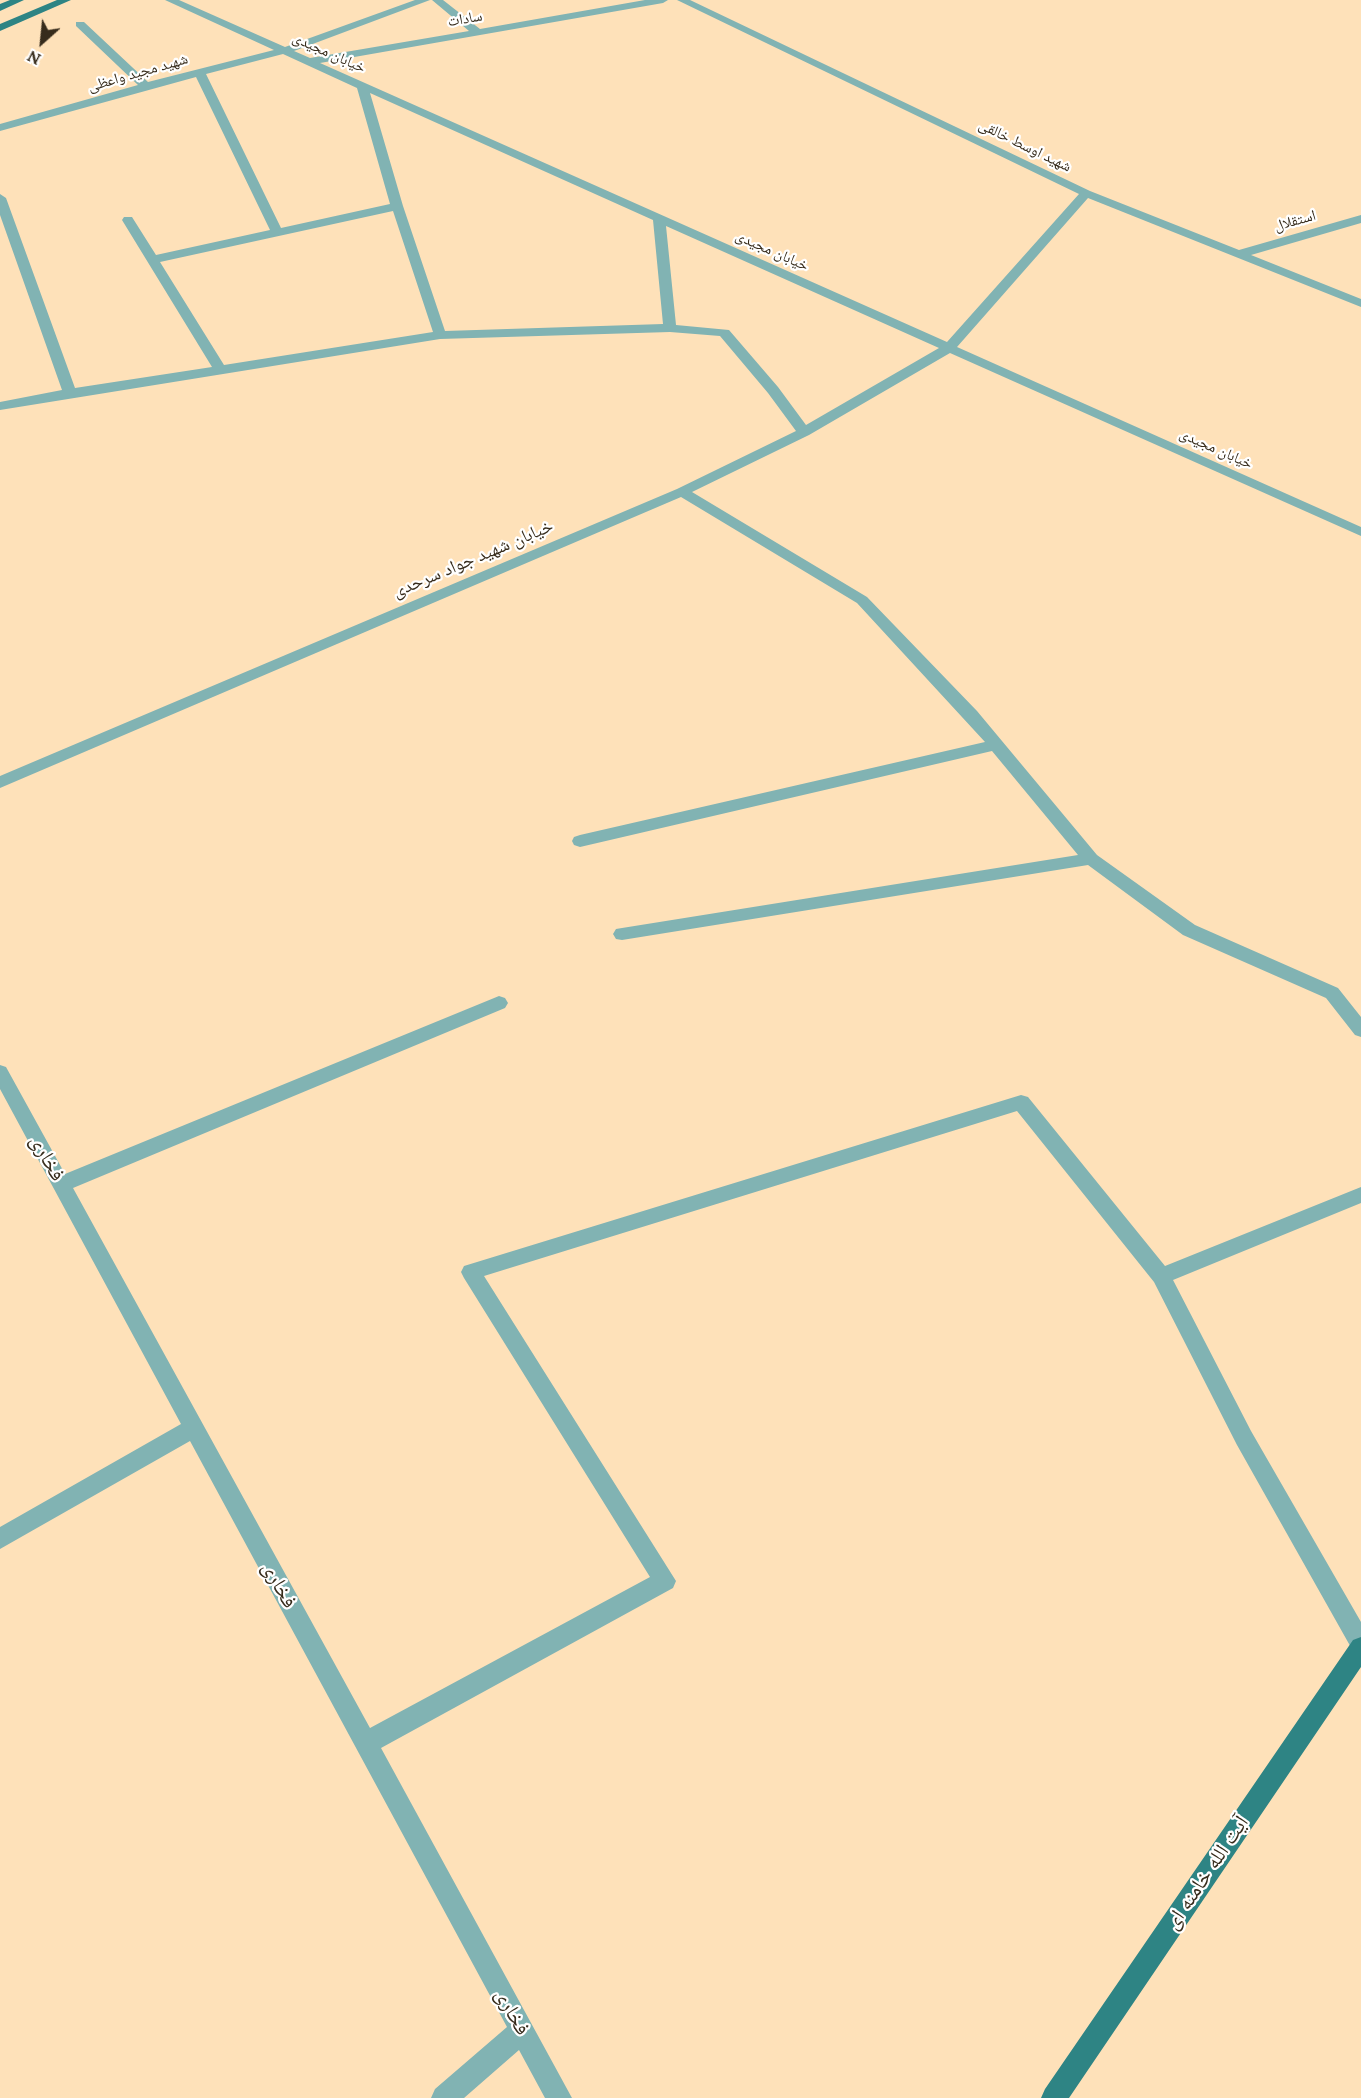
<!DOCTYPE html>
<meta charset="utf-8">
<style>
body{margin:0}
#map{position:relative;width:1361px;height:2098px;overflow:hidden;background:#fee1b9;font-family:Lora,serif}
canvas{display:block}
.north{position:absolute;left:12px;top:12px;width:60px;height:60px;-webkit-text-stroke:4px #fff;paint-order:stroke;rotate:207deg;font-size:16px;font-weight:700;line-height:24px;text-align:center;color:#372c1c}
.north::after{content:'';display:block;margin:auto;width:21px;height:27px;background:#372c1c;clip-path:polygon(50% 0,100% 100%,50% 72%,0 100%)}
</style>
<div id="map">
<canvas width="1361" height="2098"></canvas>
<div class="north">N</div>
</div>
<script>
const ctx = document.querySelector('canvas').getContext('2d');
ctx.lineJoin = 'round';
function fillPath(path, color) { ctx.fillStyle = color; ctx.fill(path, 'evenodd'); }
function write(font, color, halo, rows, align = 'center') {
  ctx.font = font + ' Lora,"Noto Naskh Arabic",serif'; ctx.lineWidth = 4.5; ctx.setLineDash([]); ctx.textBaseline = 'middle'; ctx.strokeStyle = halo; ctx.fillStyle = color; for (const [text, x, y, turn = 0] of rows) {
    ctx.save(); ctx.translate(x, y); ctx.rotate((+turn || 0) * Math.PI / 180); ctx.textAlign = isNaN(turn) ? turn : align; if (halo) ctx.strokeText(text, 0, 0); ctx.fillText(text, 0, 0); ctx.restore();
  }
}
fillPath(new Path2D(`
 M165 0H179L285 47 415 0H430L294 51 310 58 469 31 432 0H443L480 29 645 0H668L663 3 320 63 947 342 1079 194 677 0H690L1090 191 1239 250 1361 215V223L1251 255 1361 299V307L1088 198 957 347 1361 527V536L950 353 809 435 692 492 867 597 977 711 1097 855 1195 925 1338 988 1361 1017V1037L1355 1035 1326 998 1183 935 1088 865 622 940 616 939 613 934 616 929 622 928 1078 855 992 751 580 847 574 845 572 841 574 837 580 835 985 742 857 603 681 497 0 788V776L677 489 796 431 768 393 720 336 670 332 440 339 0 410V402L62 390 0 215V194L6 198 75 388 212 367 122 220 124 217H132L156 255 270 230 196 77 0 131V124L138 85 76 26V22H84L148 82 274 50ZM283 54 357 88 390 204 281 228 206 74ZM370 93 653 220 663 324 445 331 403 206ZM393 211 433 332 224 365 160 262ZM666 226 939 348 806 425 778 387 729 330 676 325Z
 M499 996 505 998 508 1003 505 1008 73 1188 370 1728 650 1577 464 1278 461 1272 464 1266 1021 1095 1028 1097 1165 1266 1361 1187V1203L1173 1280 1251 1431 1361 1622V1654L1353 1651 1237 1445 1154 1282 1017 1111 484 1276 676 1581 673 1588 381 1748 572 2098H545L519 2050 464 2098H431L435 2089 507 2027 190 1441 0 1549V1527L181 1424 0 1089V1065L6 1067 65 1174Z`), '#81b3b3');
fillPath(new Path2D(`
 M10 0H24L0 11V4Z
 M57 0H71L0 31V24Z
 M1361 1637V1667L1069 2098H1041L1045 2089 1353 1640Z`), '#2e8484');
write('15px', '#372c1c', '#fff', [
 ["سادات",465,19,-10],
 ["خیابان مجیدی",329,53,24],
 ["شهید مجید واعظی",138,73,-16],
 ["شهید اوسط خالقی",1025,146,26],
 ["استقلال",1295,221,-16],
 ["خیابان مجیدی",772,251,24],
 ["خیابان مجیدی",1216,449,24]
]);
write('18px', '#372c1c', '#fff', [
 ["خیابان شهید جواد سرحدی",473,559,-23]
]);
write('21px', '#372c1c', '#fff', [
 ["فخاری",47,1158,61],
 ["فخاری",279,1585,61],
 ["آیت الله خامنه ای",1207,1873,-56],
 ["فخاری",512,2012,61]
]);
</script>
